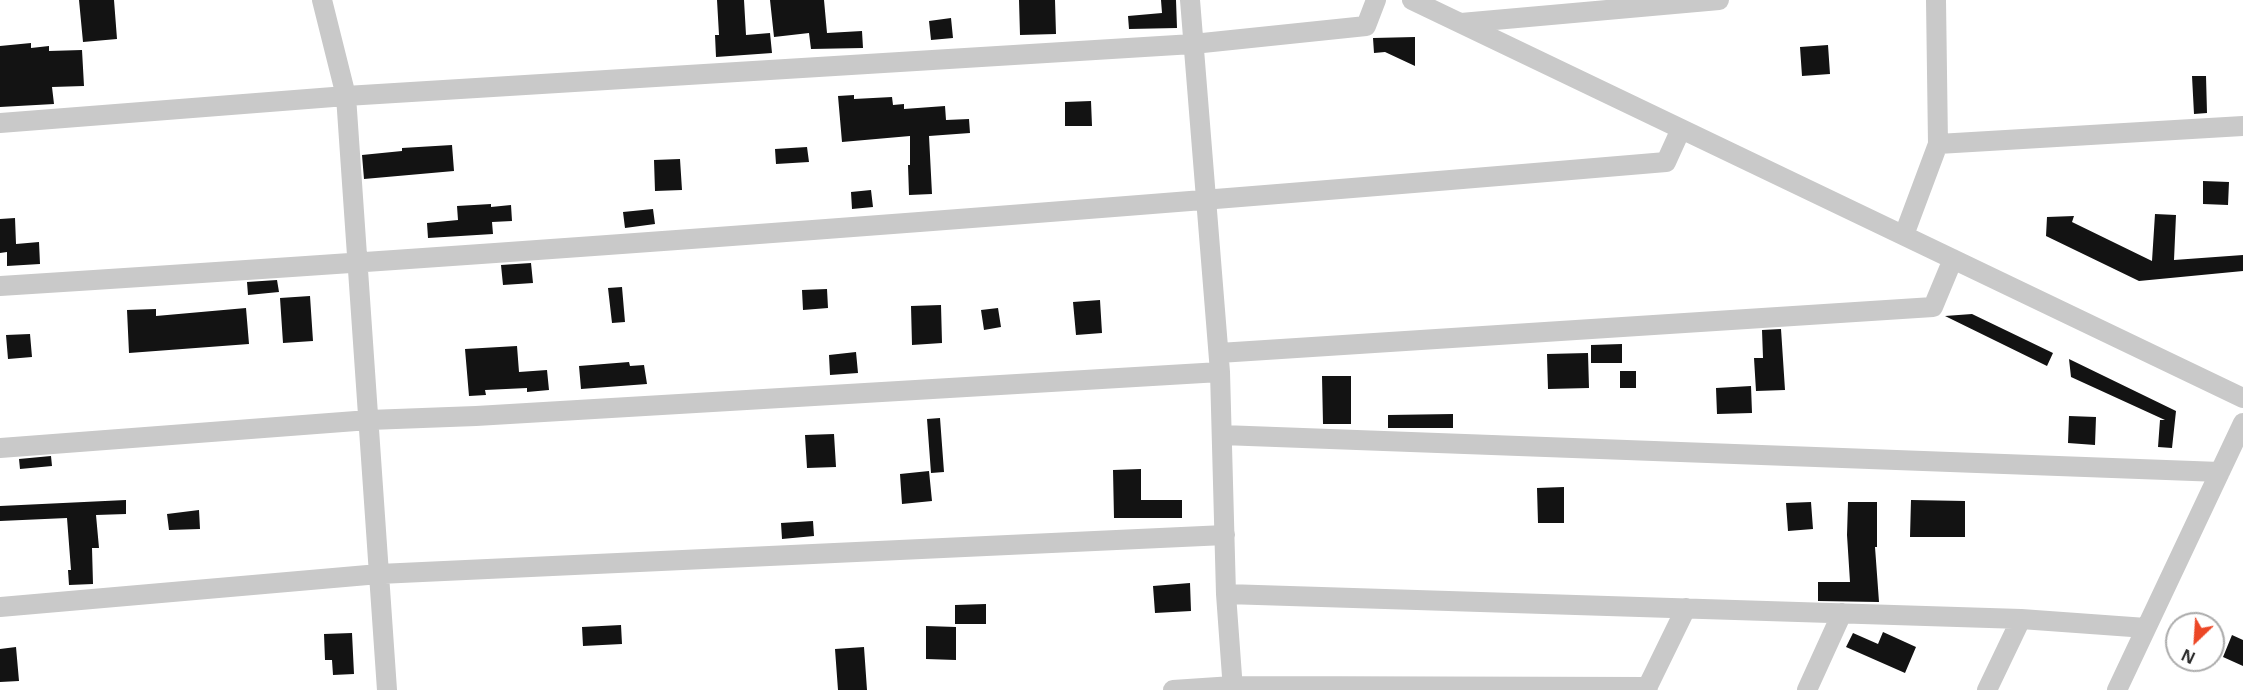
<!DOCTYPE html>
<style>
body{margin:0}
#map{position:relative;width:2243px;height:690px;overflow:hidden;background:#fff;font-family:"Open Sans",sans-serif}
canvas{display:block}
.north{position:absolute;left:2165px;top:612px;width:60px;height:60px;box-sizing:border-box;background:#fff;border:2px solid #ababab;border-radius:50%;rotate:205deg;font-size:16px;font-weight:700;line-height:24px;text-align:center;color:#2c2c2c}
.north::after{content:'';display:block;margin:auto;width:21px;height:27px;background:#ec4726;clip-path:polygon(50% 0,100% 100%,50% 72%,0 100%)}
</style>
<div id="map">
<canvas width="2243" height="690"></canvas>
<div class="north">N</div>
</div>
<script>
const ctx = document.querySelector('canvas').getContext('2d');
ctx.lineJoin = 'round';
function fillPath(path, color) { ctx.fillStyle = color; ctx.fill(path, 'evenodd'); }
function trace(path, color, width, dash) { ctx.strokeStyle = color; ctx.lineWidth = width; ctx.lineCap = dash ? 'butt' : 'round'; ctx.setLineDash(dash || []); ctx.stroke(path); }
fillPath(new Path2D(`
 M79 0H114L117 39 83 42Z
 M717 0H744L746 35 770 33 772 53 716 57 715 35H719Z
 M770 0H824L827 33 862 31 863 48 811 49 809 33 774 37Z
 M1019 0H1055L1056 34 1020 35Z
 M1161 0H1176L1177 28 1129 29 1128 16 1162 13Z
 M951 18 953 38 931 40 929 21Z
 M1415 37V66L1385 52 1374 53 1373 38Z
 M31 43V48L49 46V51L82 50 84 86 52 87 54 104 0 107V46Z
 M1828 45 1830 74 1802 76 1800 47Z
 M2192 76H2206L2207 113 2194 114Z
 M854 95V99L892 97 893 105 904 104V109L945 106 946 120 969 119 970 133 929 136 932 194 909 195 908 165H910V136L842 142 838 96Z
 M1091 101 1092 126H1065V102Z
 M452 145 454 171 364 179 362 155 402 151V148Z
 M807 147 809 162 776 164 775 149Z
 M680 159 682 190 655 191 654 160Z
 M2203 181 2229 182 2228 205 2203 204Z
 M871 190 873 207 852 209 851 192Z
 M491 204V207L511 205 512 221 492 222 493 234 428 238 427 223 458 220 457 206Z
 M653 209 655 224 625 228 623 212Z
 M2155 214 2176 215 2174 260 2243 255V271L2139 281 2046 236 2047 217 2074 216 2072 222 2152 261Z
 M15 218 16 244 39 242 40 264 7 266V252L0 253V219Z
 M531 263 533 283 503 285 501 265Z
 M277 280 279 292 248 295 247 282Z
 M622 287 625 322 612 323 608 288Z
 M827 289 828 308 803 310 802 290Z
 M310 296 313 341 283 343 280 298Z
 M1100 300 1102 333 1076 335 1073 302Z
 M941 305 942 343 912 345 911 306Z
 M246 308 249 344 129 353 127 310 156 309V316Z
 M998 308 1001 327 984 330 981 310Z
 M1972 314 2053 353 2047 366 1945 316Z
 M1781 329 1785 390 1756 391 1754 358H1763L1762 330Z
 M30 334 32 357 8 359 6 335Z
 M1622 344V363H1591V345Z
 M517 346 519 372 547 370 549 390 527 392V388L485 390 486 395 469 396 465 349Z
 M856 352 858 373 830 375 829 355Z
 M1588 353 1589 388 1548 389 1547 354Z
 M2069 359 2176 411 2172 448 2158 447 2160 420H2165L2071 377Z
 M629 362 630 366 644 365 647 384 581 389 579 366Z
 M1620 371H1636V388H1620Z
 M1322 376H1351V424H1323Z
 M1751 386 1752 413 1717 414 1716 388Z
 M1453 414V428H1388V415Z
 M2069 416 2096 417 2095 445 2068 443Z
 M940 418 944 472 931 473 927 419Z
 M834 434 836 467 807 468 805 435Z
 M51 456 52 466 20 469 19 459Z
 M1141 469V500H1182V518H1114L1113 470Z
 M929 471 932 501 902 504 900 474Z
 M1564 487V523H1538L1537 488Z
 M126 500V514L96 515 99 548H92L93 584 69 585 68 570H71L67 518 0 521V506Z
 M1911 500 1965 501V537H1910Z
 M1811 502 1813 529 1788 531 1786 503Z
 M1848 502H1877V547H1875L1879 602 1818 601V582H1850L1847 535Z
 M199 510 200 529 169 530 167 514Z
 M813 521 814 536 782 539 781 523Z
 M1190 583 1191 611 1155 613 1153 586Z
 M986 604V624H955V605Z
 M621 625 622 644 583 646 582 627Z
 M926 626 956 627V660L926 659Z
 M1883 632 1916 647 1905 673 1846 647 1853 633 1878 644Z
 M352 633 354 674 333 675 332 660H325L324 634Z
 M2232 635 2243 640V666L2223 657Z
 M16 647 19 681 0 682V649Z
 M864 647 867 690H838L835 649Z`), '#131313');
trace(new Path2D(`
 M322 0 346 96 387 690
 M1190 0 1220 372 1226 594 1233 690
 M1412 0 2243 398
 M1461 23 1719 0
 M0 123 346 96 1193 44 1366 26 1376 0
 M1938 144 2243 126
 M1904 235 1938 144 1936 0
 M0 286C556 251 1111 209 1666 162L1681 129
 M1219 353 1933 307 1953 259
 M1222 435 2220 472
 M0 448 369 420 476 416 1220 372
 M1226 594 2021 619 2146 628
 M0 607 379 574 1225 535
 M1173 690 1233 686 1648 687
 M1646 690 1686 608
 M1807 690 1842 613
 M1987 690 2021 619
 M2117 690 2243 423`), '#c9c9c9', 20);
</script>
